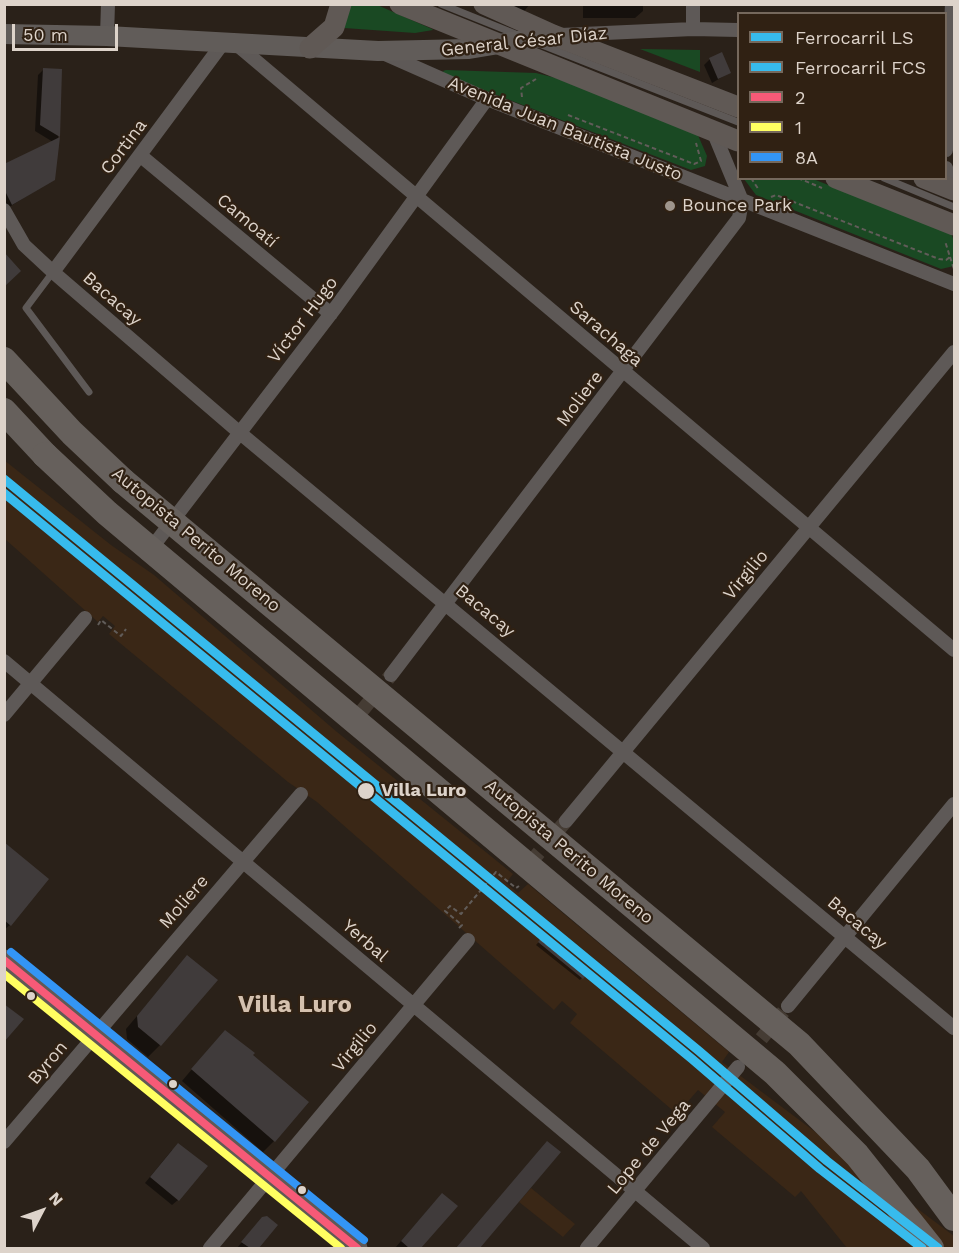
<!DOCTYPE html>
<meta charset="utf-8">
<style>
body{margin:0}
#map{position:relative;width:959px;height:1253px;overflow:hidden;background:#2a2119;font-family:"Work Sans",sans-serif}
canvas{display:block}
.frame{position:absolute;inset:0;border:6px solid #ddd3ca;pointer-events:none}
.legend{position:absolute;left:737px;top:12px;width:210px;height:168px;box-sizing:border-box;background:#302113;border:2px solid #75685c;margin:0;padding:8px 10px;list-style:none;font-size:18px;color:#ddd3ca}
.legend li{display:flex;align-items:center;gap:12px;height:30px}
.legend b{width:30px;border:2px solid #75685c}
.north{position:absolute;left:12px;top:1181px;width:60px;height:60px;-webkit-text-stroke:4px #302113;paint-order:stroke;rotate:49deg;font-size:16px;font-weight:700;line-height:24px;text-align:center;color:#ddd3ca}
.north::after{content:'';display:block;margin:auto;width:21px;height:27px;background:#ddd3ca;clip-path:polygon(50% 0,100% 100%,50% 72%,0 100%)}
.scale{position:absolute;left:12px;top:24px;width:106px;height:27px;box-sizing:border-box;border:3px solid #ddd3ca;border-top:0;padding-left:8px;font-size:18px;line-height:21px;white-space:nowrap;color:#ddd3ca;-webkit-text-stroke:4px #302113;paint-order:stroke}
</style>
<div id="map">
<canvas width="959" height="1253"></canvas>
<div class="frame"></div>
<ul class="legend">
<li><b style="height:8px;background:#37bbed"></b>Ferrocarril LS</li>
<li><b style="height:8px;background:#37bbed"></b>Ferrocarril FCS</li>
<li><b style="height:8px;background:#f75a77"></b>2</li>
<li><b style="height:8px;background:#ffff61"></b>1</li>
<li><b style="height:8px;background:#3395f5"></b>8A</li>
</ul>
<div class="north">N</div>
<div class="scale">50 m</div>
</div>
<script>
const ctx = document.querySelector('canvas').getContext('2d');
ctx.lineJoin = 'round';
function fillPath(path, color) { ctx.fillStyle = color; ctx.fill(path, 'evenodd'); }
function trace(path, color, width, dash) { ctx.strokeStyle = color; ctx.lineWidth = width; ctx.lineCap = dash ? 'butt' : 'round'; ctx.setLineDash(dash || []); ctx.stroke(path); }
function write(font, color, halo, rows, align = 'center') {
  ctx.font = font + ' "Work Sans",sans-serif'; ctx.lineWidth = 4.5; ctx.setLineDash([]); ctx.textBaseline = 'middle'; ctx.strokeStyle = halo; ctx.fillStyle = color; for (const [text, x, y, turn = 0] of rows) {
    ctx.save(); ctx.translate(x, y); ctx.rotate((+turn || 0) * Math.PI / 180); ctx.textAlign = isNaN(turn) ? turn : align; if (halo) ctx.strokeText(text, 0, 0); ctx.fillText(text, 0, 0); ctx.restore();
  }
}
fillPath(new Path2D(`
 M4 460 111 545 154 575 337 732 513 874 506 883 518 893 528 884 729 1052 722 1062 954 1236V1248H847L801 1191 795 1197 712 1127 725 1112 698 1090 677 1114 570 1023 577 1014 562 1001 554 1010 317 802 288 782 109 634 115 626 103 616 98 622 5 539Z
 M531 1188 575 1224 563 1237 519 1202Z`), '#3a2716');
fillPath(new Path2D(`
 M375 4 432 29 433 30 415 33 344 28 349 5Z
 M640 49 700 50V72Z
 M446 70 536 73 556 78 697 133 707 156 705 166 691 170 445 75 443 71Z
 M744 179H813L946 231 951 233 954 241V266L941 269 756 195Z`), '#1a4923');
fillPath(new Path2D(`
 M495 4H530L521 15Z
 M583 4H643V11L635 18H583Z
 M710 59 729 73 712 83 704 65Z
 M44 69 60 70 58 138 53 180 6 209 4 166 53 142 35 131 38 75Z
 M4 844 10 925 4 930Z
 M545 935 588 971 580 980 536 945Z
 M187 957 160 1045 148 1057 127 1039 126 1029Z
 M214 1043 251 1055 274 1141 263 1152 182 1081Z
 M172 1150 178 1200 172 1205 145 1183Z
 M433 1204 455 1206 419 1248H395Z
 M256 1225H276L257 1248H237Z`), '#0007');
fillPath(new Path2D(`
 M722 52 731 73 718 79 709 58Z
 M43 68 62 69 60 137 40 125Z
 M60 137 55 180 12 205 4 189V164Z
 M4 252 21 271 4 287Z
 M4 842 49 879 11 926 4 920Z
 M545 933 590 971 583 979 538 942Z
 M187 955 218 980 161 1046 138 1027 137 1016Z
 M4 1004 24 1019 4 1042Z
 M225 1030 255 1053 253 1055 309 1102 275 1142 191 1069Z
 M547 1141 561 1152 480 1248H456Z
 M178 1143 208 1166 179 1201 150 1177Z
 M442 1193 458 1206 421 1248H409L401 1241Z
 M267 1216 278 1225 259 1248H250L241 1242 262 1217Z`), '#403b3b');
trace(new Path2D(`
 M361 712 391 675
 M530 863 566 821
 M748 1055 788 1006`), '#453c34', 14, [14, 7]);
trace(new Path2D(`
 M522 97 521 88 536 79
 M568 115 694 164 701 161 696 143
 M751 178 759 190
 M798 178 822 188
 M771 197 776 195 939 259 946 260 950 257 945 241
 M950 257 954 269
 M162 620 184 640
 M98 625 101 620 121 636 126 629
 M459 928 462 925 445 911 450 906 461 914 496 872 516 888 519 886
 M540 939 712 1076`), '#615c59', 2, [4.5, 3]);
trace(new Path2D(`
 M441 4 518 35
 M537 43 738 122
 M884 178 954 207
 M53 272 26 308 89 392`), '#5e5957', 7);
trace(new Path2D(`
 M693 29V4
 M561 35 693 29 738 30
 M107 36 108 4
 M236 44 954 650
 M383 53 487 99 954 284
 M946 150 952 4
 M141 156 331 314
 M946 168 953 191
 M4 210 24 245 53 272 240 433 954 1028
 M53 272 223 43
 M147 554 336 307 487 99
 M4 661 703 1248
 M391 675 739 218 742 201 713 131
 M4 715 85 618
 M566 821 954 352
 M788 1006 954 804
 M4 1142 301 794
 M210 1248 468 940
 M587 1248 738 1067`), '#5e5957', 14);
trace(new Path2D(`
 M4 34 107 36 378 51 469 49 553 35`), '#615c59', 20);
trace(new Path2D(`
 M400 4 738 141
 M484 4 553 35 738 107
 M310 48 334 27 341 4
 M836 178 954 225
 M924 178 954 190
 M4 960 357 1248`), '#605955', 21);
trace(new Path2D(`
 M4 360 72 433 123 481
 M4 411 45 455`), '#66605c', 26);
trace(new Path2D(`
 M45 455 107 513 775 1073 857 1155 931 1248
 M123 481 799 1044 918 1169 954 1218`), '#66605c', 26);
trace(new Path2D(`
 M4 960 357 1248`), '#f75a77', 8);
trace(new Path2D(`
 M4 974 341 1248`), '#ffff61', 8);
trace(new Path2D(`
 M11 952 364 1240`), '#3395f5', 8);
trace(new Path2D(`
 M4 479 699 1051 827 1161 938 1248`), '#37bbed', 9);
trace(new Path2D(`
 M4 493 692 1059 820 1169 922 1248`), '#37bbed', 9);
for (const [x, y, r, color] of [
 [670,206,6,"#9e958c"],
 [366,791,9,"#ddd3ca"],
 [31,996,5,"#ddd3ca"],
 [173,1084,5,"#ddd3ca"],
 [302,1190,5,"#ddd3ca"]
]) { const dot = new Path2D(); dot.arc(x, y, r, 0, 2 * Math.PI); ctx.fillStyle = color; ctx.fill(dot); trace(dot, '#302113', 2); }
write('18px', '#ddd3ca', '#302113', [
 ["General César Díaz",524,42,-6],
 ["Avenida Juan Bautista Justo",565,129,22],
 ["Cortina",124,147,-53],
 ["Camoatí",247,221,40],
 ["Bacacay",112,299,41],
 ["Víctor Hugo",303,320,-53],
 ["Sarachaga",606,334,41],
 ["Moliere",580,399,-53],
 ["Autopista Perito Moreno",196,540,40],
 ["Virgilio",746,575,-50],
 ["Bacacay",485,611,40],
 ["Autopista Perito Moreno",569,852,40],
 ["Moliere",184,902,-49],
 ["Bacacay",857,923,40],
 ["Yerbal",365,941,41],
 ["Virgilio",355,1047,-50],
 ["Byron",48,1063,-50],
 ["Lope de Vega",649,1147,-50]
]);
write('18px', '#ddd3ca', '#302113', [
 ["Bounce Park",682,206]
], 'left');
write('bold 18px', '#ddd3ca', '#302113', [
 ["Villa Luro",381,791]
], 'left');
write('bold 24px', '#d4c1af', '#302113', [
 ["Villa Luro",295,1005]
]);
</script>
